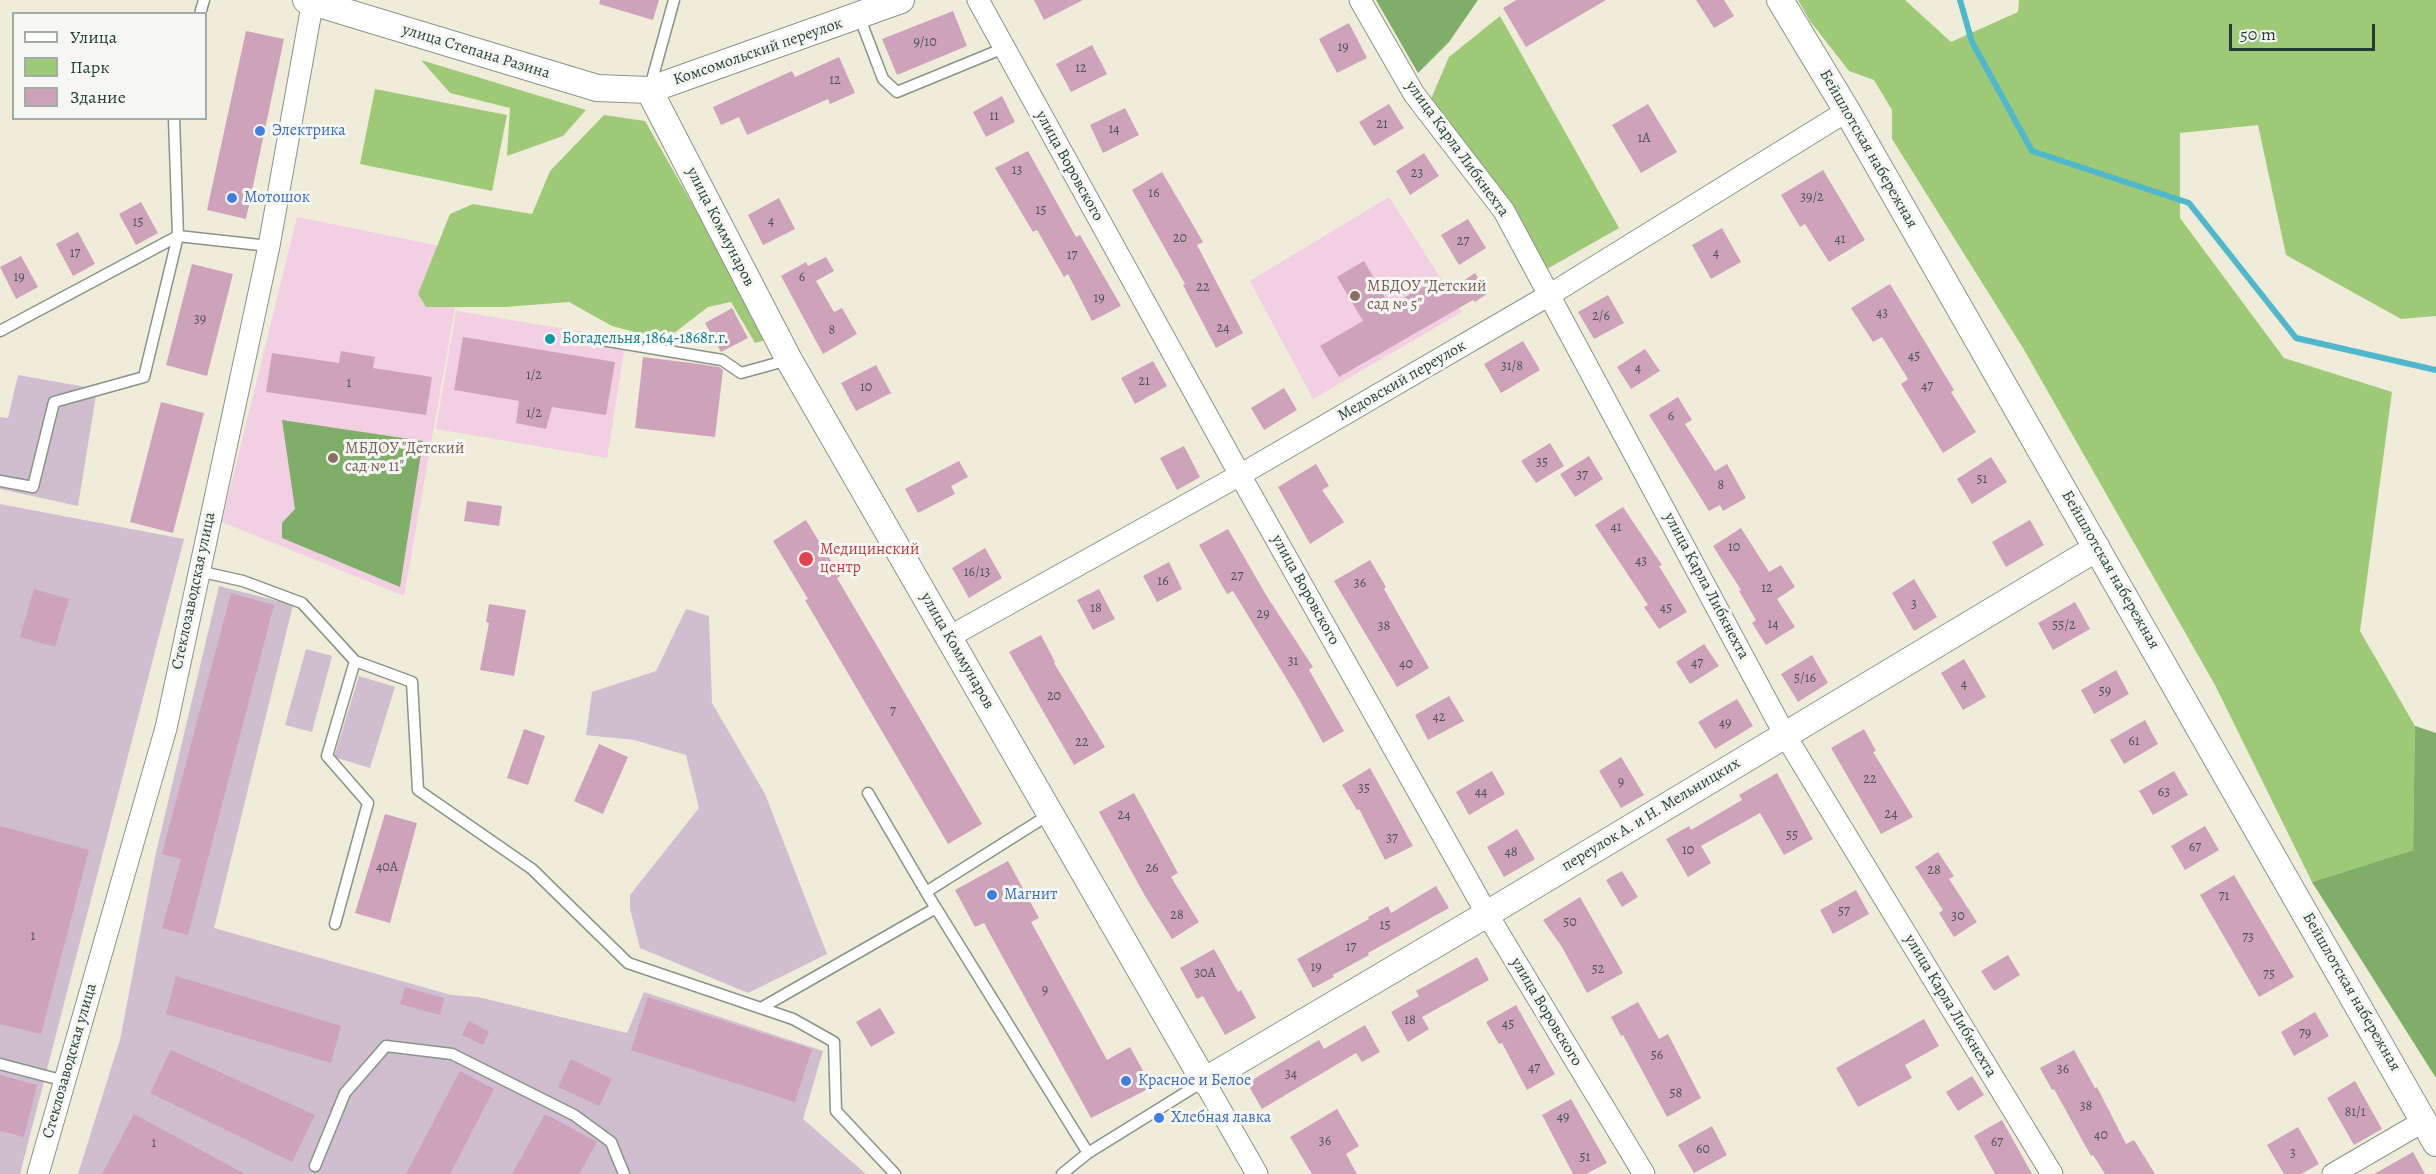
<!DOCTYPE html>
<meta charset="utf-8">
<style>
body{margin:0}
#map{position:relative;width:2436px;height:1174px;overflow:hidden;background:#f0ecda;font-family:Alegreya,serif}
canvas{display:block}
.legend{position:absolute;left:12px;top:12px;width:195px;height:108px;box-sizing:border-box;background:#f6f6f2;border:2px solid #a0aca6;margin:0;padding:8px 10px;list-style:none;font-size:18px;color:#1f3d34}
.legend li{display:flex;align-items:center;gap:12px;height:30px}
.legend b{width:30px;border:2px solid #a0aca6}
.scale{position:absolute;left:2229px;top:24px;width:146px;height:27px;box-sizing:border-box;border:3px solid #1f3d34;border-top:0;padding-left:8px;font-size:18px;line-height:21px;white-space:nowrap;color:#1f3d34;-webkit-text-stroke:4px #f6f6f2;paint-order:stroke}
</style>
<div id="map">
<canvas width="2436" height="1174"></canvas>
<ul class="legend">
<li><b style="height:8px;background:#fff"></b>Улица</li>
<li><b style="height:16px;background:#9eca77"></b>Парк</li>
<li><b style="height:16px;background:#cfa2bb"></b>Здание</li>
</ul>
<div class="scale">50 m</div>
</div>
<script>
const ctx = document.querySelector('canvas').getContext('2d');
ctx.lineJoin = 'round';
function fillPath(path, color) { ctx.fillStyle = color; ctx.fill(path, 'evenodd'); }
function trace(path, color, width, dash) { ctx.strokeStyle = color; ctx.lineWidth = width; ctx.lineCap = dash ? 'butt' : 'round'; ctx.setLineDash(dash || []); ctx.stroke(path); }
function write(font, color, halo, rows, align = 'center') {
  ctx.font = font + ' Alegreya,serif'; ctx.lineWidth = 6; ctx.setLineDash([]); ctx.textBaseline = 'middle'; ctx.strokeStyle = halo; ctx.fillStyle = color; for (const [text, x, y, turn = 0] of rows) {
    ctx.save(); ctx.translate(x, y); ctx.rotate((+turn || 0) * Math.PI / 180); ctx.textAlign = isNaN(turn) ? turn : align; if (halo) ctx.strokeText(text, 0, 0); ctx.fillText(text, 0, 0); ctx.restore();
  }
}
fillPath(new Path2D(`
 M1389 197 1462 312 1313 399 1250 281Z
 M297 217 465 251 404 596 222 522Z
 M456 311 626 339 607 458 436 429Z`), '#f2cfe2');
fillPath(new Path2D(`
 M18 375 97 389 78 506 0 489V417L8 418Z
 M0 504 184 539 20 1174H0Z
 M219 586 293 605 214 928 451 995 478 997 627 1033 644 992 823 1051 803 1119 866 1174H78L120 1040 155 857Z
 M686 609 709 616 712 703 765 794 827 954 748 993 640 948 630 909V895L699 808 686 755 634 740 586 735 592 692 656 671Z
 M306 649 332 656 312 732 285 725Z
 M359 676 395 687 370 768 334 757Z`), '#cfbdd0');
fillPath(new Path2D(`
 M1798 0H1905L1951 42 2018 12 2019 0H2436V316L2401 319 2286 255 2258 125 2180 133V218L2284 358 2392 392 2360 631 2415 726 2413 850 2312 882 2215 685 2023 348 1892 139V110L1874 80 1849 71 1810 21Z
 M1500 16 1619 228 1533 277 1427 108 1449 57Z
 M421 60 586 110 563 136 507 156 510 108 450 93Z
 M375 89 507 115 492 191 360 164Z
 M604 115 645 121 769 339 755 343 731 302 708 307 665 340 612 326 569 302 505 307H426L418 294 450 214 473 204 532 214 550 171Z`), '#9eca77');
fillPath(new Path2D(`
 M1376 0H1478L1449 42 1418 73Z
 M282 420 423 441 400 587 282 538V523L295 509Z
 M2415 726 2436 733V1078L2312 882 2413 850Z`), '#7eae68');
trace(new Path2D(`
 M1960 0 1972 42 2032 151 2189 203 2296 338 2436 370`), '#50b8cd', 6);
fillPath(new Path2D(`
 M600 0H659L653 20 599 4Z
 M1034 0H1083L1044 20Z
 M1516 0H1606L1526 47 1503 8Z
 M1696 0H1724L1734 16 1714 28Z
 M953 11 967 46 897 75 882 39Z
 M1349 23 1367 58 1337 73 1319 39Z
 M246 31 284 39 246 219 207 210Z
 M1092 45 1107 74 1071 92 1056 64Z
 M839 57 855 93 830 104 828 99 747 135 739 117 721 125 713 107 792 71 795 77Z
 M1002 96 1015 122 986 137 973 112Z
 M1389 104 1404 128 1374 146 1359 122Z
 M1648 104 1677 152 1641 173 1612 125Z
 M1125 108 1139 135 1103 153 1090 125Z
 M1028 151 1076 237 1080 235 1121 306 1092 321 1068 274 1064 277 1037 230 1033 232 995 168Z
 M1424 153 1439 176 1410 195 1396 171Z
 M1823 170 1865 240 1829 262 1805 224 1800 227 1781 195Z
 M1162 172 1203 242 1197 245 1243 333 1216 348 1183 285 1185 284 1132 190Z
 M779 198 795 229 763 245 748 215Z
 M141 202 158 233 136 245 119 214Z
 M1468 219 1486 248 1459 265 1441 235Z
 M1722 228 1741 262 1711 279 1692 245Z
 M78 232 95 264 73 276 56 244Z
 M21 256 38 287 16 299 0 267Z
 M826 257 834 271 816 281 834 312 842 308 857 334 823 354 781 276 806 262 808 266Z
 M1364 261 1390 306 1431 282 1439 297 1475 273 1488 293 1475 302 1473 300 1339 377 1320 346 1363 321 1337 277Z
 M192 264 233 274 207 376 166 365Z
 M1890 284 1954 390 1951 392 1976 432 1943 453 1901 384 1908 379 1882 337 1873 342 1851 308Z
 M1608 295 1624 323 1594 339 1578 312Z
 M732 308 748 338 721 352 705 323Z
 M463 337 615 362 606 415 552 407 546 429 516 423 519 401 454 390Z
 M1523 341 1540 370 1501 393 1484 364Z
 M1645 349 1660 371 1631 389 1617 367Z
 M341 351 375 357 373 368 432 377 426 415 266 392 272 353 339 363Z
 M643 357 699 364 719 367 723 370 715 437 635 428Z
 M1153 361 1167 386 1135 404 1121 378Z
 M876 365 891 393 856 411 841 383Z
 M1284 388 1297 410 1264 430 1251 408Z
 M1678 397 1692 420 1685 424 1715 471 1727 464 1746 498 1723 511 1720 505 1709 511 1649 415Z
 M161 402 204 413 173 533 130 522Z
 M1550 443 1564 466 1536 483 1521 461Z
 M1184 446 1200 477 1177 490 1160 458Z
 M1589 456 1603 479 1575 497 1560 474Z
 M1991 457 2007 482 1972 504 1957 479Z
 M959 461 968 477 951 486 955 494 918 513 905 489Z
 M1316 464 1329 486 1322 490 1344 522 1310 544 1278 487Z
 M467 501 502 506 499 526 464 521Z
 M1623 507 1662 565 1659 566 1687 612 1659 629 1644 607 1648 605 1595 525Z
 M806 520 840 576 837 578 982 824 948 844 805 600 808 599 773 541Z
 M2030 520 2044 545 2006 567 1992 542Z
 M1741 528 1769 572 1781 565 1795 587 1777 599 1795 627 1766 645 1752 623 1756 620 1739 591 1741 590 1713 546Z
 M1228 529 1266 595 1313 667 1309 670 1344 731 1323 743 1300 701 1233 591 1227 594 1199 545Z
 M985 548 1002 578 969 598 952 568Z
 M1370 560 1386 587 1384 589 1429 668 1397 687 1334 581Z
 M1169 562 1182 589 1157 602 1143 576Z
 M1914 579 1937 617 1914 631 1892 593Z
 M34 589 69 599 55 647 20 637Z
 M1099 589 1115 619 1093 630 1077 600Z
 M231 593 274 605 188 935 162 928 181 859 162 854Z
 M2075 602 2090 629 2053 650 2038 623Z
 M489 604 526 610 514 676 480 670 489 623 486 622Z
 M1041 635 1055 662 1054 663 1105 747 1074 765 1009 652Z
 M1704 644 1719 666 1690 684 1676 662Z
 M1812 655 1828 683 1798 702 1781 674Z
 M1964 659 1986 697 1963 710 1941 673Z
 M2116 670 2129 694 2094 714 2081 690Z
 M1449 696 1464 721 1428 740 1415 715Z
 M1737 699 1753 726 1715 749 1698 722Z
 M2145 720 2158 744 2124 764 2110 740Z
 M524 729 545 736 528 785 507 778Z
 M1864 729 1876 751 1873 752 1913 817 1881 834 1831 748Z
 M599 744 628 757 603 814 574 801Z
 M1621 757 1644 795 1621 808 1599 771Z
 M1370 768 1413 846 1385 860 1359 809 1357 810 1342 785Z
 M1492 771 1505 794 1469 815 1456 792Z
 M2174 771 2188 795 2153 815 2139 791Z
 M1777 773 1813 839 1784 855 1760 813 1701 846 1711 863 1688 877 1666 839 1689 826 1691 830 1742 800 1739 795Z
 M1134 793 1178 873 1171 877 1199 922 1172 939 1145 896 1099 812Z
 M385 814 417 823 390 923 355 913Z
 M0 826 89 850 41 1034 0 1024Z
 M2205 826 2219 850 2185 870 2171 846Z
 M1517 829 1535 859 1504 877 1487 847Z
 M1938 852 1954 876 1949 879 1977 922 1954 937 1939 913 1943 910 1915 867Z
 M1008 861 1039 918 1031 922 1107 1060 1130 1047 1152 1087 1091 1118 984 923 975 927 955 890Z
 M1622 871 1638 897 1622 907 1606 880Z
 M2234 875 2294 977 2259 997 2200 895Z
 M1436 886 1449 908 1368 953 1369 955 1333 975 1334 977 1313 988 1297 959 1369 919 1368 917 1388 906 1391 913Z
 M1856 890 1869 914 1833 934 1820 910Z
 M1580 897 1623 973 1587 993 1562 947 1543 920Z
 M1214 949 1238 992 1241 990 1256 1018 1225 1035 1203 996 1197 999 1180 968Z
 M2008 955 2020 975 1994 991 1981 971Z
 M1477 957 1489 980 1422 1017 1429 1029 1408 1042 1391 1012 1419 996 1416 991Z
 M176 976 341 1026 331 1063 166 1014Z
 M405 987 444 998 440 1015 400 1004Z
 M648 997 812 1049 795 1102 631 1050Z
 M1638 1002 1659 1039 1668 1034 1701 1098 1667 1117 1623 1035 1621 1036 1611 1017Z
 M1516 1005 1555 1074 1527 1090 1502 1043 1499 1044 1486 1022Z
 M880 1008 895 1033 871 1047 856 1022Z
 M2315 1012 2329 1036 2294 1056 2281 1032Z
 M1924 1019 1939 1046 1905 1065 1912 1078 1858 1107 1836 1068Z
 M469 1021 489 1032 483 1045 462 1035Z
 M1365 1025 1380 1052 1362 1062 1356 1053 1262 1109 1247 1083 1319 1040 1324 1049Z
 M171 1050 315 1115 292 1162 150 1093Z
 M2074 1050 2095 1088 2097 1087 2126 1144 2134 1140 2155 1174H2105L2093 1155 2091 1156 2054 1089 2052 1090 2040 1068Z
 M571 1059 612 1079 599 1106 558 1087Z
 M460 1071 494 1089 450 1174H406Z
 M0 1075 37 1085 24 1137 0 1131Z
 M1972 1076 1984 1095 1958 1111 1946 1092Z
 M2355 1081 2382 1129 2354 1145 2327 1098Z
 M1571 1099 1607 1163 1586 1174H1573L1542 1115Z
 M1337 1109 1359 1146 1346 1154 1357 1174H1312L1290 1137Z
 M134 1114 145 1120 245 1174H102Z
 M545 1114 597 1142 579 1174H512Z
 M2002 1120 2032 1174H1995L1974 1136Z
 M1712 1126 1727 1155 1694 1173 1678 1145Z
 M2298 1127 2319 1164 2301 1174H2284L2267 1145Z
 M2413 1152 2425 1174H2374Z`), '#cfa2bb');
const service = new Path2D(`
 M200 14 204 0
 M859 16 883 79 897 92 1004 48
 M650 87 674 0
 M0 331 178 236 269 246
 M602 340 722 360 741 373 788 360
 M0 481 33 487 54 402 144 377 178 236 174 118
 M198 571 243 581 302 603 355 661 327 756 368 803 335 924
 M355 661 412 682 418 790 532 869 628 963 793 1019 834 1042 836 1111 895 1174
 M868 793 926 892 1088 1153
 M926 892 1050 814
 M761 1008 936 908
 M0 1064 65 1081
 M315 1166 345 1093 386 1046 452 1054 574 1115 611 1142 624 1174
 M1062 1174 1088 1153 1204 1081`);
const minor = new Path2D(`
 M978 0 1240 475 1487 914 1644 1174
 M1360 0 1414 94 1504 211 1785 735 2052 1174
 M949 637 1240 475 1551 294 1847 111
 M1204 1081 1257 1174
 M38 1174 166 728 269 246 313 0
 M2333 1174 2424 1121`);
const tertiary = new Path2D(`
 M306 0 597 88 649 90 901 0
 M1780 0 1847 111 2436 1143
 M649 90 789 360 1204 1081 1487 914 2097 548`);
trace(service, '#889487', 13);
trace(minor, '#889487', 23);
trace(tertiary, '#889487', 28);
trace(service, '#fff', 10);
trace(minor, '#fff', 21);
trace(tertiary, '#fff', 26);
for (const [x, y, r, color] of [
 [260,131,6,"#3f7fe0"],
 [232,198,6,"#3f7fe0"],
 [1355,296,6,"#8d6e63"],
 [550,339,6,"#0f9aa8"],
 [333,458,6,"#8d6e63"],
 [806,559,8,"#e0444e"],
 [992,895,6,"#3f7fe0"],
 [1126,1081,6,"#3f7fe0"],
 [1159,1118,6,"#3f7fe0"]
]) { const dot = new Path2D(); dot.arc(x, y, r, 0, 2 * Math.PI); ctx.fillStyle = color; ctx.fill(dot); trace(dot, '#f6f6f2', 2); }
write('14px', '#4b5656', null, [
 ["9/10",925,43],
 ["19",1343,48],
 ["12",1081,69],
 ["12",835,81],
 ["11",994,117],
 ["21",1382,125],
 ["14",1114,130],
 ["1А",1644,139],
 ["13",1017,171],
 ["23",1417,174],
 ["16",1154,194],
 ["39/2",1812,198],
 ["15",1041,211],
 ["4",771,222],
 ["15",138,223],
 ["20",1180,239],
 ["41",1840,240],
 ["27",1463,242],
 ["17",75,254],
 ["4",1716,254],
 ["17",1072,256],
 ["19",19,278],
 ["6",802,278],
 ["22",1203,288],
 ["19",1099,299],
 ["43",1882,314],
 ["2/6",1601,317],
 ["39",200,320],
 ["24",1223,329],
 ["8",832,331],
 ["45",1914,357],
 ["31/8",1512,367],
 ["4",1638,369],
 ["1/2",534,376],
 ["21",1144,382],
 ["1",349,384],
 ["47",1927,387],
 ["10",866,388],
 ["1/2",534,414],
 ["6",1671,417],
 ["35",1542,463],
 ["37",1582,476],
 ["51",1982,480],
 ["8",1721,486],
 ["41",1616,528],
 ["10",1734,548],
 ["43",1641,562],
 ["16/13",977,573],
 ["27",1237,577],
 ["16",1163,582],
 ["36",1360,584],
 ["12",1767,589],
 ["3",1914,605],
 ["18",1096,609],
 ["45",1666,609],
 ["29",1263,615],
 ["14",1773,625],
 ["55/2",2064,626],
 ["38",1384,627],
 ["31",1293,662],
 ["47",1697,664],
 ["40",1406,665],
 ["5/16",1805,679],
 ["4",1964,685],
 ["59",2105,692],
 ["20",1054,697],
 ["7",893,712],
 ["42",1439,718],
 ["49",1725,724],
 ["61",2134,742],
 ["22",1082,743],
 ["22",1870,780],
 ["9",1621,783],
 ["35",1364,789],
 ["44",1481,793],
 ["63",2164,793],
 ["24",1891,815],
 ["24",1124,816],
 ["55",1792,836],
 ["37",1392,839],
 ["67",2195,848],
 ["10",1688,851],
 ["48",1511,853],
 ["40А",387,868],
 ["26",1152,869],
 ["28",1934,871],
 ["71",2224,897],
 ["57",1844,912],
 ["28",1177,916],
 ["30",1958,917],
 ["50",1570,923],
 ["15",1385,926],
 ["1",33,937],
 ["73",2248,938],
 ["17",1351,948],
 ["19",1316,968],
 ["52",1598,970],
 ["30А",1205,974],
 ["75",2269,975],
 ["9",1045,991],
 ["18",1410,1021],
 ["45",1508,1025],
 ["79",2305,1034],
 ["56",1657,1056],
 ["47",1534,1069],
 ["36",2063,1070],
 ["34",1291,1075],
 ["58",1676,1094],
 ["38",2086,1107],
 ["81/1",2355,1113],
 ["49",1563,1118],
 ["40",2101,1136],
 ["36",1325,1142],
 ["67",1997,1143],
 ["1",154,1144],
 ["60",1703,1150],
 ["3",2293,1154],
 ["51",1585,1158]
]);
write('16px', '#1f3d34', '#f6f6f2', [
 ["улица Степана Разина",476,52,17],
 ["Комсомольский переулок",758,52,-19],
 ["улица Карла Либкнехта",1457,149,54],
 ["Бейшлотская набережная",1868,149,60],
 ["улица Воровского",1069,166,61],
 ["улица Коммунаров",720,227,63],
 ["Медовский переулок",1402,381,-30],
 ["Бейшлотская набережная",2110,570,60],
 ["улица Карла Либкнехта",1706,586,62],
 ["улица Воровского",1305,590,61],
 ["Стеклозаводская улица",194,591,-78],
 ["улица Коммунаров",957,651,60],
 ["переулок А. и Н. Мельницких",1651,815,-31],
 ["Бейшлотская набережная",2351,992,60],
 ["улица Карла Либкнехта",1950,1006,59],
 ["улица Воровского",1546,1012,59],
 ["Стеклозаводская улица",70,1061,-74]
]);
write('16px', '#366cbe', '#f6f6f2', [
 ["Электрика",272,131],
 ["Мотошок",244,198],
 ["Магнит",1004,895],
 ["Красное и Белое",1138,1081],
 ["Хлебная лавка",1171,1118]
], 'left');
write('16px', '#785e54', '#f6f6f2', [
 ["МБДОУ \"Детский",1367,287],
 ["сад № 5\"",1367,305],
 ["МБДОУ \"Детский",345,449],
 ["сад № 11\"",345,467]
], 'left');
write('16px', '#0d838f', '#f6f6f2', [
 ["Богадельня,1864-1868г.г.",562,339]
], 'left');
write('16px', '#be3a42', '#f6f6f2', [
 ["Медицинский",820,550],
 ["центр",820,568]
], 'left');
</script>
